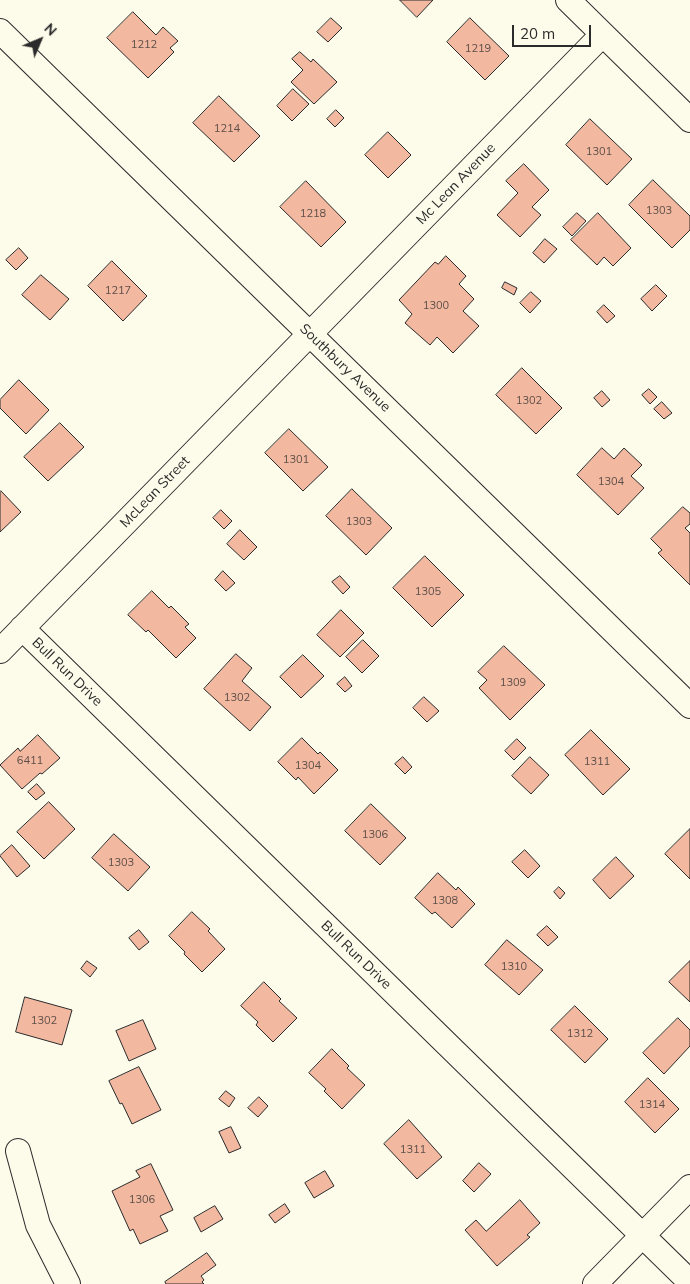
<!DOCTYPE html>
<style>
body{margin:0}
#map{position:relative;width:690px;height:1284px;overflow:hidden;background:#fdfbea;font-family:Mulish,sans-serif}
canvas{display:block}
.north{position:absolute;left:15px;top:15px;width:50px;height:50px;-webkit-text-stroke:4px #fdfbea;paint-order:stroke;rotate:45deg;font-size:14px;font-weight:700;line-height:20px;text-align:center;color:#2b2b2b}
.north::after{content:'';display:block;margin:auto;width:18px;height:22px;background:#2b2b2b;clip-path:polygon(50% 0,100% 100%,50% 72%,0 100%)}
.scale{position:absolute;left:512px;top:25px;width:79px;height:22px;box-sizing:border-box;border:2px solid #2b2b2b;border-top:0;padding-left:6px;font-size:15px;line-height:18px;white-space:nowrap;color:#2b2b2b;-webkit-text-stroke:4px #fdfbea;paint-order:stroke}
</style>
<div id="map">
<canvas width="690" height="1284"></canvas>
<div class="north">N</div>
<div class="scale">20 m</div>
</div>
<script>
const ctx = document.querySelector('canvas').getContext('2d');
ctx.lineJoin = 'round';
function fillPath(path, color) { ctx.fillStyle = color; ctx.fill(path, 'evenodd'); }
function trace(path, color, width, dash) { ctx.strokeStyle = color; ctx.lineWidth = width; ctx.lineCap = dash ? 'butt' : 'round'; ctx.setLineDash(dash || []); ctx.stroke(path); }
function write(font, color, halo, rows, align = 'center') {
  ctx.font = font + ' Mulish,sans-serif'; ctx.lineWidth = 4; ctx.setLineDash([]); ctx.textBaseline = 'middle'; ctx.strokeStyle = halo; ctx.fillStyle = color; for (const [text, x, y, turn = 0] of rows) {
    ctx.save(); ctx.translate(x, y); ctx.rotate((+turn || 0) * Math.PI / 180); ctx.textAlign = isNaN(turn) ? turn : align; if (halo) ctx.strokeText(text, 0, 0); ctx.fillText(text, 0, 0); ctx.restore();
  }
}
const building = new Path2D(`
 M400 0H433L417 17Z
 M133 12 156 35 163 27 178 41 170 48 174 52 148 78 107 38Z
 M331 18 342 28 328 42 317 32Z
 M470 18 509 56 485 80 447 42Z
 M300 52 311 62 313 59 337 82 314 104 291 82 303 70 292 59Z
 M293 89 309 104 292 121 277 106Z
 M219 96 260 136 234 162 193 123Z
 M336 110 344 118 335 127 327 119Z
 M590 119 632 159 607 185 566 145Z
 M388 132 411 155 388 178 365 155Z
 M524 164 549 190 532 207 541 215 520 237 497 215 518 193 506 181Z
 M653 180 690 216V230L672 248 629 205Z
 M306 181 346 222 321 247 280 207Z
 M577 213 586 221 572 236 563 227Z
 M598 213 631 248 613 266 604 257 597 265 571 240Z
 M545 239 557 249 544 263 533 253Z
 M19 248 28 258 16 270 6 260Z
 M446 256 466 276 459 284 474 299 463 311 479 326 453 353 437 337 430 345 405 323 412 314 399 300 435 262 438 264Z
 M112 261 147 296 123 321 88 286Z
 M41 275 69 299 50 320 22 295Z
 M505 282 517 288 514 295 502 288Z
 M656 285 667 296 652 311 641 299Z
 M531 292 541 301 530 313 520 303Z
 M604 305 615 316 607 323 597 312Z
 M522 368 562 408 536 434 496 395Z
 M19 380 49 410 26 434 0 408V400Z
 M649 389 657 397 650 404 642 395Z
 M602 391 610 400 602 407 594 398Z
 M662 402 672 413 664 419 654 409Z
 M60 423 84 447 48 481 24 457Z
 M289 429 328 467 303 491 265 453Z
 M602 448 614 459 624 448 642 465 631 476 644 488 618 515 577 475Z
 M352 489 392 528 366 555 326 516Z
 M1 491 21 512 0 532V492Z
 M683 507 690 513V524L685 528 690 533V585L658 553 662 550 651 539Z
 M221 510 232 521 224 529 213 518Z
 M240 530 257 547 244 560 227 544Z
 M425 556 464 595 432 627 393 588Z
 M223 571 235 583 226 591 215 580Z
 M340 576 350 587 343 594 332 582Z
 M152 591 169 608 171 606 189 624 185 627 196 638 176 658 148 630 146 632 128 615Z
 M341 610 364 633 340 657 317 635Z
 M363 640 379 656 362 673 346 657Z
 M504 646 545 685 510 720 479 688 487 680 478 672Z
 M236 654 252 668 242 681 271 707 250 731 204 689Z
 M303 655 324 676 301 698 280 677Z
 M345 677 352 686 345 692 337 684Z
 M424 697 439 711 427 722 413 708Z
 M591 730 630 769 603 795 565 755Z
 M38 735 60 758 42 774 40 773 22 789 0 765 18 748 20 751Z
 M302 738 318 754 320 752 338 770 314 794 298 777 296 780 278 762Z
 M517 739 526 748 514 760 505 751Z
 M403 757 412 767 405 774 395 764Z
 M530 757 549 775 531 794 512 776Z
 M37 784 45 793 36 800 28 792Z
 M49 802 75 829 44 859 17 832Z
 M371 804 406 838 380 865 345 831Z
 M690 829V879L665 854Z
 M114 834 150 867 128 891 92 858Z
 M12 845 30 866 17 877 0 856Z
 M525 850 540 866 528 878 512 862Z
 M616 857 634 876 610 899 593 880Z
 M438 873 456 890 458 887 475 904 452 928 435 912 432 914 415 898Z
 M559 887 565 893 560 899 554 892Z
 M192 912 210 929 208 931 225 949 202 972 184 954 185 952 169 936Z
 M547 926 558 937 548 946 537 935Z
 M139 930 149 942 139 950 129 938Z
 M507 940 543 970 519 995 485 965Z
 M87 961 97 968 90 977 81 969Z
 M690 961V1002L669 982Z
 M264 982 281 999 279 1001 297 1018 273 1042 256 1025 258 1022 241 1006Z
 M25 997 72 1010 62 1045 16 1032Z
 M575 1006 608 1039 585 1063 551 1030Z
 M678 1018 690 1030V1046L664 1074 643 1053Z
 M143 1020 156 1049 129 1061 116 1031Z
 M332 1049 349 1066 347 1068 365 1085 342 1109 324 1091 326 1089 309 1073Z
 M139 1067 161 1110 132 1124 122 1103 120 1104 109 1081Z
 M648 1078 679 1109 655 1133 625 1102Z
 M226 1091 235 1098 229 1107 219 1099Z
 M259 1097 268 1106 258 1117 248 1108Z
 M409 1120 442 1157 417 1179 384 1144Z
 M231 1127 241 1148 229 1153 219 1132Z
 M479 1163 491 1174 474 1192 463 1181Z
 M151 1164 173 1210 160 1216 168 1231 140 1244 133 1229 130 1231 112 1191 140 1177 136 1171Z
 M325 1171 334 1186 314 1198 305 1183Z
 M520 1200 540 1223 527 1235 530 1237 497 1266 465 1230 476 1220 486 1231Z
 M285 1204 290 1212 275 1223 269 1215Z
 M215 1206 223 1219 201 1232 194 1218Z
 M207 1253 216 1265 201 1276 204 1280 202 1282 204 1284H166L165 1282Z`);
fillPath(building, '#f2b8a0');
trace(building, '#2b2b2b', 1);
const minor = new Path2D(`
 M568 0 690 120
 M0 31 690 706
 M22 628 690 1282
 M0 651 602 35
 M18 1151 38 1225 68 1284
 M595 1284 690 1187`);
trace(minor, '#2b2b2b', 26);
trace(minor, '#fdfbea', 24);
write('11px', '#5d4e48', null, [
 ["1212",144,45],
 ["1219",478,49],
 ["1214",227,129],
 ["1301",599,152],
 ["1303",659,211],
 ["1218",313,214],
 ["1217",118,291],
 ["1300",436,306],
 ["1302",529,401],
 ["1301",296,460],
 ["1304",611,482],
 ["1303",359,522],
 ["1305",428,592],
 ["1309",513,683],
 ["1302",237,698],
 ["6411",30,761],
 ["1311",597,762],
 ["1304",308,766],
 ["1306",375,835],
 ["1303",121,863],
 ["1308",445,901],
 ["1310",514,967],
 ["1302",44,1021],
 ["1312",580,1034],
 ["1314",652,1105],
 ["1311",413,1150],
 ["1306",142,1200]
]);
write('14px', '#2b2b2b', '#fdfbea', [
 ["Mc Lean Avenue",456,184,-46],
 ["Southbury Avenue",345,368,44],
 ["McLean Street",155,492,-46],
 ["Bull Run Drive",67,672,44],
 ["Bull Run Drive",356,955,44]
]);
</script>
